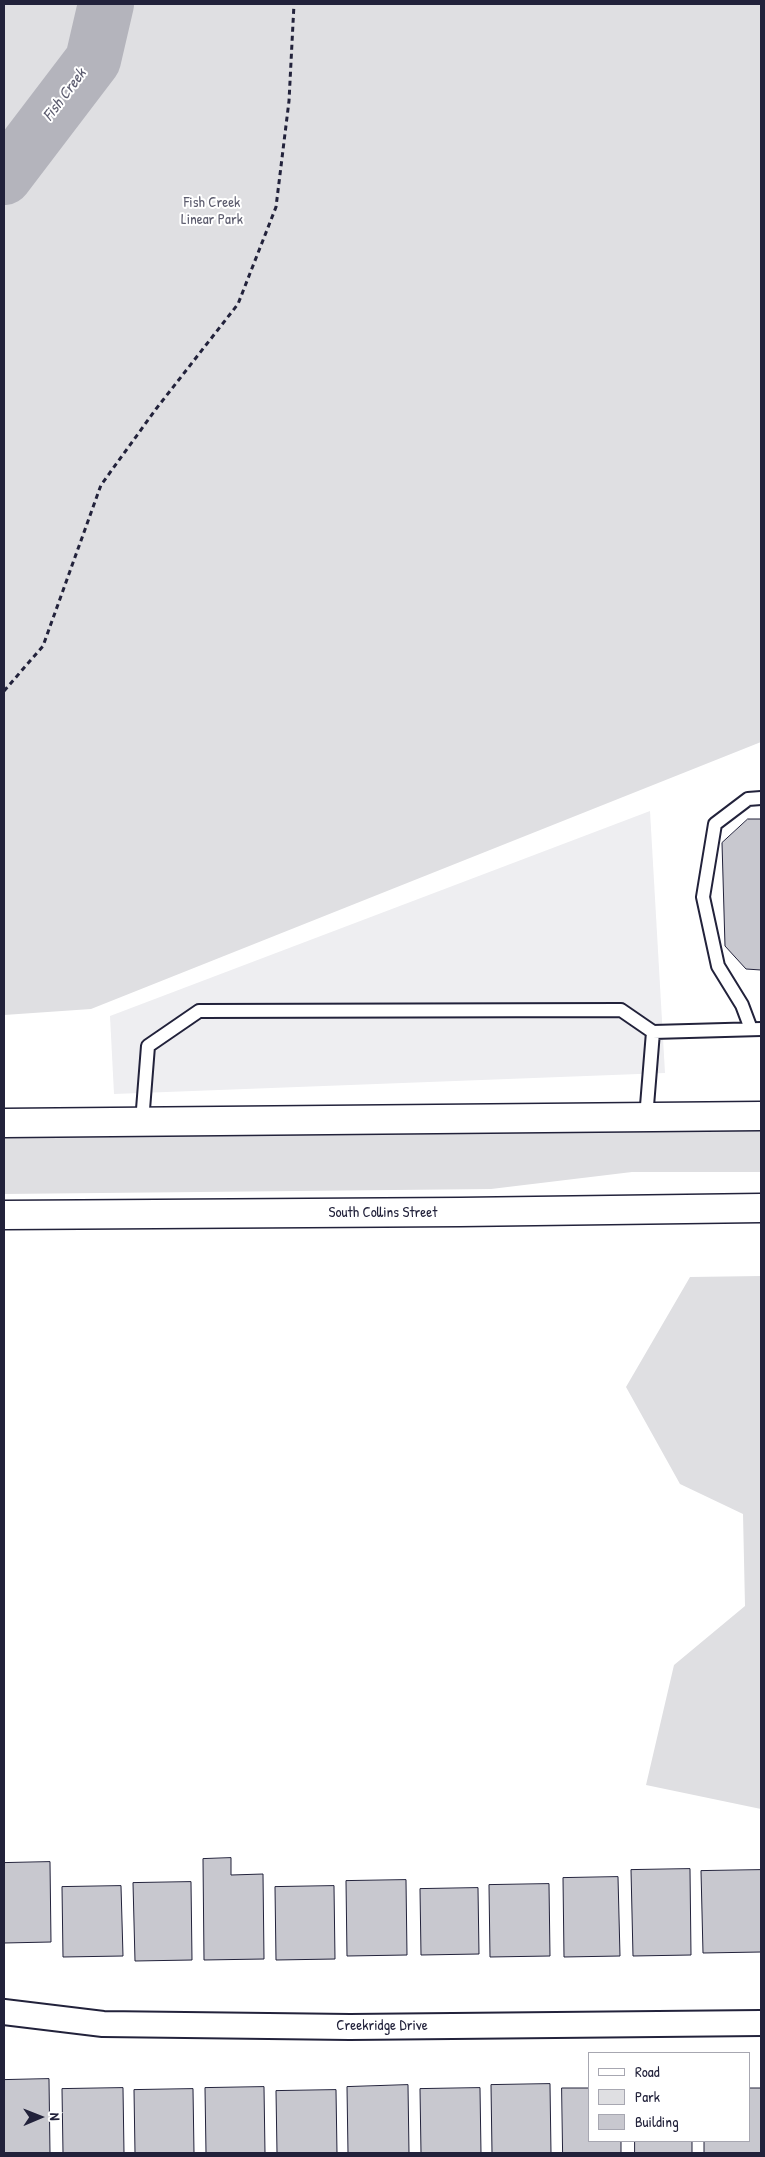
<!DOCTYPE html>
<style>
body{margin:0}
#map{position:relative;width:765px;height:2157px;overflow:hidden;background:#fff;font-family:"Patrick Hand",sans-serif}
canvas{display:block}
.frame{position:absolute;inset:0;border:5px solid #22223b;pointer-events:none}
.legend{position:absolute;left:588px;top:2052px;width:162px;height:90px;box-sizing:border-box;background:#fff;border:1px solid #a7a7b1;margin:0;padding:6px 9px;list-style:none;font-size:15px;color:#22223b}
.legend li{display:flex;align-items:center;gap:10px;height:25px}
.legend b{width:25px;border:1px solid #a7a7b1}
.north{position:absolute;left:15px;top:2092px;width:50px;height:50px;-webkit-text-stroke:4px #fff;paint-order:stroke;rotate:89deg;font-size:14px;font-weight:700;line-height:20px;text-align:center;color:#22223b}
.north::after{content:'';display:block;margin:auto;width:18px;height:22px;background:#22223b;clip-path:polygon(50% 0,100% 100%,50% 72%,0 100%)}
</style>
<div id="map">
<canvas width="765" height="2157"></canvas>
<div class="frame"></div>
<ul class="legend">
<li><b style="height:6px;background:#fff"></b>Road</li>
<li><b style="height:14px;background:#dfdfe2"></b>Park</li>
<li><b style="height:14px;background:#c8c8cf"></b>Building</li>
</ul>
<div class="north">N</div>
</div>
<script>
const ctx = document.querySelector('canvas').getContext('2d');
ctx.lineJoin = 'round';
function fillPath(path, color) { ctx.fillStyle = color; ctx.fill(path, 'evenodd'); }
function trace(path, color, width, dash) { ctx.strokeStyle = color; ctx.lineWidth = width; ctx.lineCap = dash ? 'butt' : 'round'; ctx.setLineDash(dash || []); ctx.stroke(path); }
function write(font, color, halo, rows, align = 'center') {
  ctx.font = font + ' "Patrick Hand",sans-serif'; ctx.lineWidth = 4; ctx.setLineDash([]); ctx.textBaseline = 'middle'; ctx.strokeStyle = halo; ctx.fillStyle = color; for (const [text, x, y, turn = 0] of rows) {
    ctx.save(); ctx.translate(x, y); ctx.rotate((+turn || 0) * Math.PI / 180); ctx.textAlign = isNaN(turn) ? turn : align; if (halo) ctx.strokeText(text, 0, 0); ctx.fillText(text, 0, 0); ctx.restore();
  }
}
fillPath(new Path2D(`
 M650 811 665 1073 114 1094 110 1016Z`), '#eeeef1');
fillPath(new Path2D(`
 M4 4H761V742L91 1009 4 1015Z
 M761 1130V1172H632L491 1189 4 1194V1137Z
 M761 1276V1809L646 1785 674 1665 745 1606 743 1514 680 1484 626 1387 690 1277Z`), '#dfdfe2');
trace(new Path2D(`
 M4 177 93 60 106 4`), '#b4b4bc', 56);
const building = new Path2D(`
 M748 819H761V970L746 969 725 946 722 843Z
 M231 1858V1875L263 1874 264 1959 204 1960 203 1859Z
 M50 1862 51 1942 4 1943V1863Z
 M690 1869 691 1955 633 1956 631 1870Z
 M761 1870V1952L703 1953 701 1871Z
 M618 1877 620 1956 564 1957 563 1878Z
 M406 1880 407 1955 347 1956 346 1881Z
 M191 1882 192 1960 135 1961 133 1883Z
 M549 1884 550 1956 490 1957 489 1885Z
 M121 1886 123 1956 63 1957 62 1887Z
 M334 1886 335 1959 276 1960 275 1887Z
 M478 1888 479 1954 421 1955 420 1889Z
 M49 2079 50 2153H4V2080Z
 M550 2084 551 2153H492L491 2085Z
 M408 2085 409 2153H348L347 2087Z
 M264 2087 265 2153H206L205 2088Z
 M123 2088 124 2153H63L62 2089Z
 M480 2088 481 2153H421L420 2089Z
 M562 2088H589V2141H621V2153H563Z
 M749 2088H761V2153H704V2141H749Z
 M193 2089 194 2153H135L134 2090Z
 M336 2090 337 2153H277L276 2091Z
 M635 2141H692V2153H635Z`);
fillPath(building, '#c8c8cf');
trace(building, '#22223b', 1);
const lane = new Path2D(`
 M751 1029 742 1005 718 966 703 897 715 824 748 799 761 798
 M646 1118 653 1032 761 1029
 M142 1122 148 1046 199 1011 621 1010 653 1032`);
const street = new Path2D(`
 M4 2012 103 2024 350 2027 761 2023`);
const secondary = new Path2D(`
 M4 1123 761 1116
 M4 1215 460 1212 761 1208`);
trace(lane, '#22223b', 16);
trace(street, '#22223b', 28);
trace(secondary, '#22223b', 31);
trace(new Path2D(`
 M4 691 43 646 101 485 156 409 238 304 276 207 289 101 294 4`), '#22223b', 3, [5, 4]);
trace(lane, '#fff', 12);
trace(street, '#fff', 24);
trace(secondary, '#fff', 28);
write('15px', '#5b5b6d', '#fff', [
 ["Fish Creek",212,203],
 ["Linear Park",212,220]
]);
write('15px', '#22223b', '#fff', [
 ["South Collins Street",383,1213],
 ["Creekridge Drive",382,2026]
]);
write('italic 16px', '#5c5c6f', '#fff', [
 ["Fish Creek",65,95,-53]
]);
</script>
